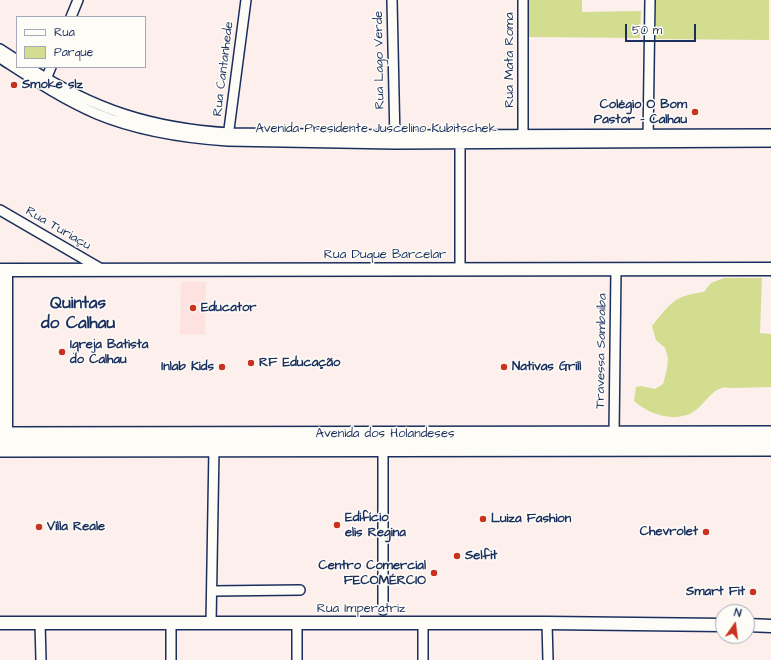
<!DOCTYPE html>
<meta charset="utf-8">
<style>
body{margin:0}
#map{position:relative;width:771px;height:660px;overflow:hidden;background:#fdf0ec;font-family:"Architects Daughter",sans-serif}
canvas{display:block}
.legend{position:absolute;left:16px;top:16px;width:130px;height:52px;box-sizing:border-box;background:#fdfcf7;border:1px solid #a3aaba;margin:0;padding:5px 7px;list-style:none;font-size:12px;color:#1b2f5e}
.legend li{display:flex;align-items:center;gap:8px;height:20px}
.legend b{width:20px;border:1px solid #a3aaba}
.north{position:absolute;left:715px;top:604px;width:40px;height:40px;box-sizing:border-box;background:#fdfcf7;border:1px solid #a3aaba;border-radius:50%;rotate:14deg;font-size:11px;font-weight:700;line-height:16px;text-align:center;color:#1b2f5e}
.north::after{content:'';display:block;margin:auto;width:14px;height:18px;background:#c8321e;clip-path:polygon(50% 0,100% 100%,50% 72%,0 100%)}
.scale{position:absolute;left:625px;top:24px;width:71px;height:18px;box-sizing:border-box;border:2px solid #1b2f5e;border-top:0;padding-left:5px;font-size:12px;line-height:14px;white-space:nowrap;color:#1b2f5e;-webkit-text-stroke:3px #fdfcf7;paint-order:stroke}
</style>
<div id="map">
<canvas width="771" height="660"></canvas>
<ul class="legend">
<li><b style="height:5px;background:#fdfcf7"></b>Rua</li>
<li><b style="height:11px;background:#d2dd90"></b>Parque</li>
</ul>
<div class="north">N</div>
<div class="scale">50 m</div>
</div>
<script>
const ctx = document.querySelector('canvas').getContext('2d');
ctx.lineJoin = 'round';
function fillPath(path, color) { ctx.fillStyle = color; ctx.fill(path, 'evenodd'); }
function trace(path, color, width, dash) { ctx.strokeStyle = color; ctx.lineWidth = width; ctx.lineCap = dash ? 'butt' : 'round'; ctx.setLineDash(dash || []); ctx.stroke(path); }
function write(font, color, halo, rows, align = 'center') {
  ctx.font = font + ' "Architects Daughter",sans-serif'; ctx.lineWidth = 3; ctx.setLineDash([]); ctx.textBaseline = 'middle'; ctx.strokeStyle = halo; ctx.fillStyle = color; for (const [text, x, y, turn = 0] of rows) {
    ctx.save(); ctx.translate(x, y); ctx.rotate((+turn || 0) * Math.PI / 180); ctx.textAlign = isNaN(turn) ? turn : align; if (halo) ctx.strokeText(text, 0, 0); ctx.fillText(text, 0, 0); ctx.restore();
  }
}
fillPath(new Path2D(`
 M181 281 206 282 205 335 180 334Z`), '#fde2df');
fillPath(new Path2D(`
 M529 0H582V12L641 11 640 38 529 37Z
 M656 0H769V40L656 39Z
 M724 278H762L760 333 771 334V387C759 387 746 388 734 388 730 388 725 387 722 388 711 391 704 404 696 410 678 424 649 415 634 401L636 387 641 386 655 389 663 384 667 369 668 358 665 348 656 340 652 326C671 303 673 296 704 292L711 283Z`), '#d2dd90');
const minor = new Path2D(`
 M392 0 395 141
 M71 17 78 0
 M0 49 17 60
 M0 58C31 78 62 99 97 114 138 131 184 138 228 141L395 144 771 142
 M28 67C95 110 151 128 229 133L395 135 771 134
 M44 84 51 67
 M228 137 246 0
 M460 138V269
 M523 140V0
 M648 141 650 0
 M0 210 103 270
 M614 434 616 269
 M212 591 300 590
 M383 610V448
 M40 623 41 660
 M211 623 214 448
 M547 623 548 660
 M171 660V623
 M297 660V623
 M423 660V623`);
const tertiary = new Path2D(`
 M0 270 771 269
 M6 270V435
 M0 623H547L723 625
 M747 625 771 626`);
const primary = new Path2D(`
 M0 435 771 434
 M0 449 771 448`);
trace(minor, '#1b2f5e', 12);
trace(tertiary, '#1b2f5e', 15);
trace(primary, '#1b2f5e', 18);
trace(minor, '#fdfcf7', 9);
trace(tertiary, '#fdfcf7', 12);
trace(primary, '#fdfcf7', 15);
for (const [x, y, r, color] of [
 [14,85,4,"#c8321e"],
 [695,112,4,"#c8321e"],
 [193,308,4,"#c8321e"],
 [62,352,4,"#c8321e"],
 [251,363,4,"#c8321e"],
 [222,367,4,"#c8321e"],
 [504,367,4,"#c8321e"],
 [483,519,4,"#c8321e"],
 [337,525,4,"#c8321e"],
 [39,527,4,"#c8321e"],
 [706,532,4,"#c8321e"],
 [457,556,4,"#c8321e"],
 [434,573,4,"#c8321e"],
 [753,592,4,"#c8321e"]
]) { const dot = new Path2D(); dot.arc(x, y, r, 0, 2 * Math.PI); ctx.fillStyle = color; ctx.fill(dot); trace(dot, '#fdfcf7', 1.5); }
write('13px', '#1b2f5e', '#fdfcf7', [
 ["Rua Lago Verde",380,60,-91],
 ["Rua Mata Roma",510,60,-90],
 ["Rua Cantanhede",224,69,-83],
 ["Avenida Presidente Juscelino Kubitschek",376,129],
 ["Rua Turiaçu",58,229,30],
 ["Rua Duque Barcelar",385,255],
 ["Travessa Sambaíba",602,351,-89],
 ["Avenida dos Holandeses",385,434],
 ["Rua Imperatriz",361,609]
]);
write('bold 13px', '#1b2f5e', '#fdfcf7', [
 ["Smoke slz",22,85],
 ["Colégio O Bom",687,105,"right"],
 ["Pastor - Calhau",687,120,"right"],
 ["Educator",201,308],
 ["Igreja Batista",70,345],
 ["do Calhau",70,360],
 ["RF Educação",259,363],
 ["Inlab Kids",214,367,"right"],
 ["Nativas Grill",512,367],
 ["Edifício",345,518],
 ["elis Regina",345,533],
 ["Luiza Fashion",491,519],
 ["Villa Reale",47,527],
 ["Chevrolet",698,532,"right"],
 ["Selfit",465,556],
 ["Centro Comercial",426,566,"right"],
 ["FECOMÉRCIO",426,581,"right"],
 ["Smart Fit",745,592,"right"]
], 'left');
write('bold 17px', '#1b2f5e', '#fdfcf7', [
 ["Quintas",78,304],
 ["do Calhau",78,324]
]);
</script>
